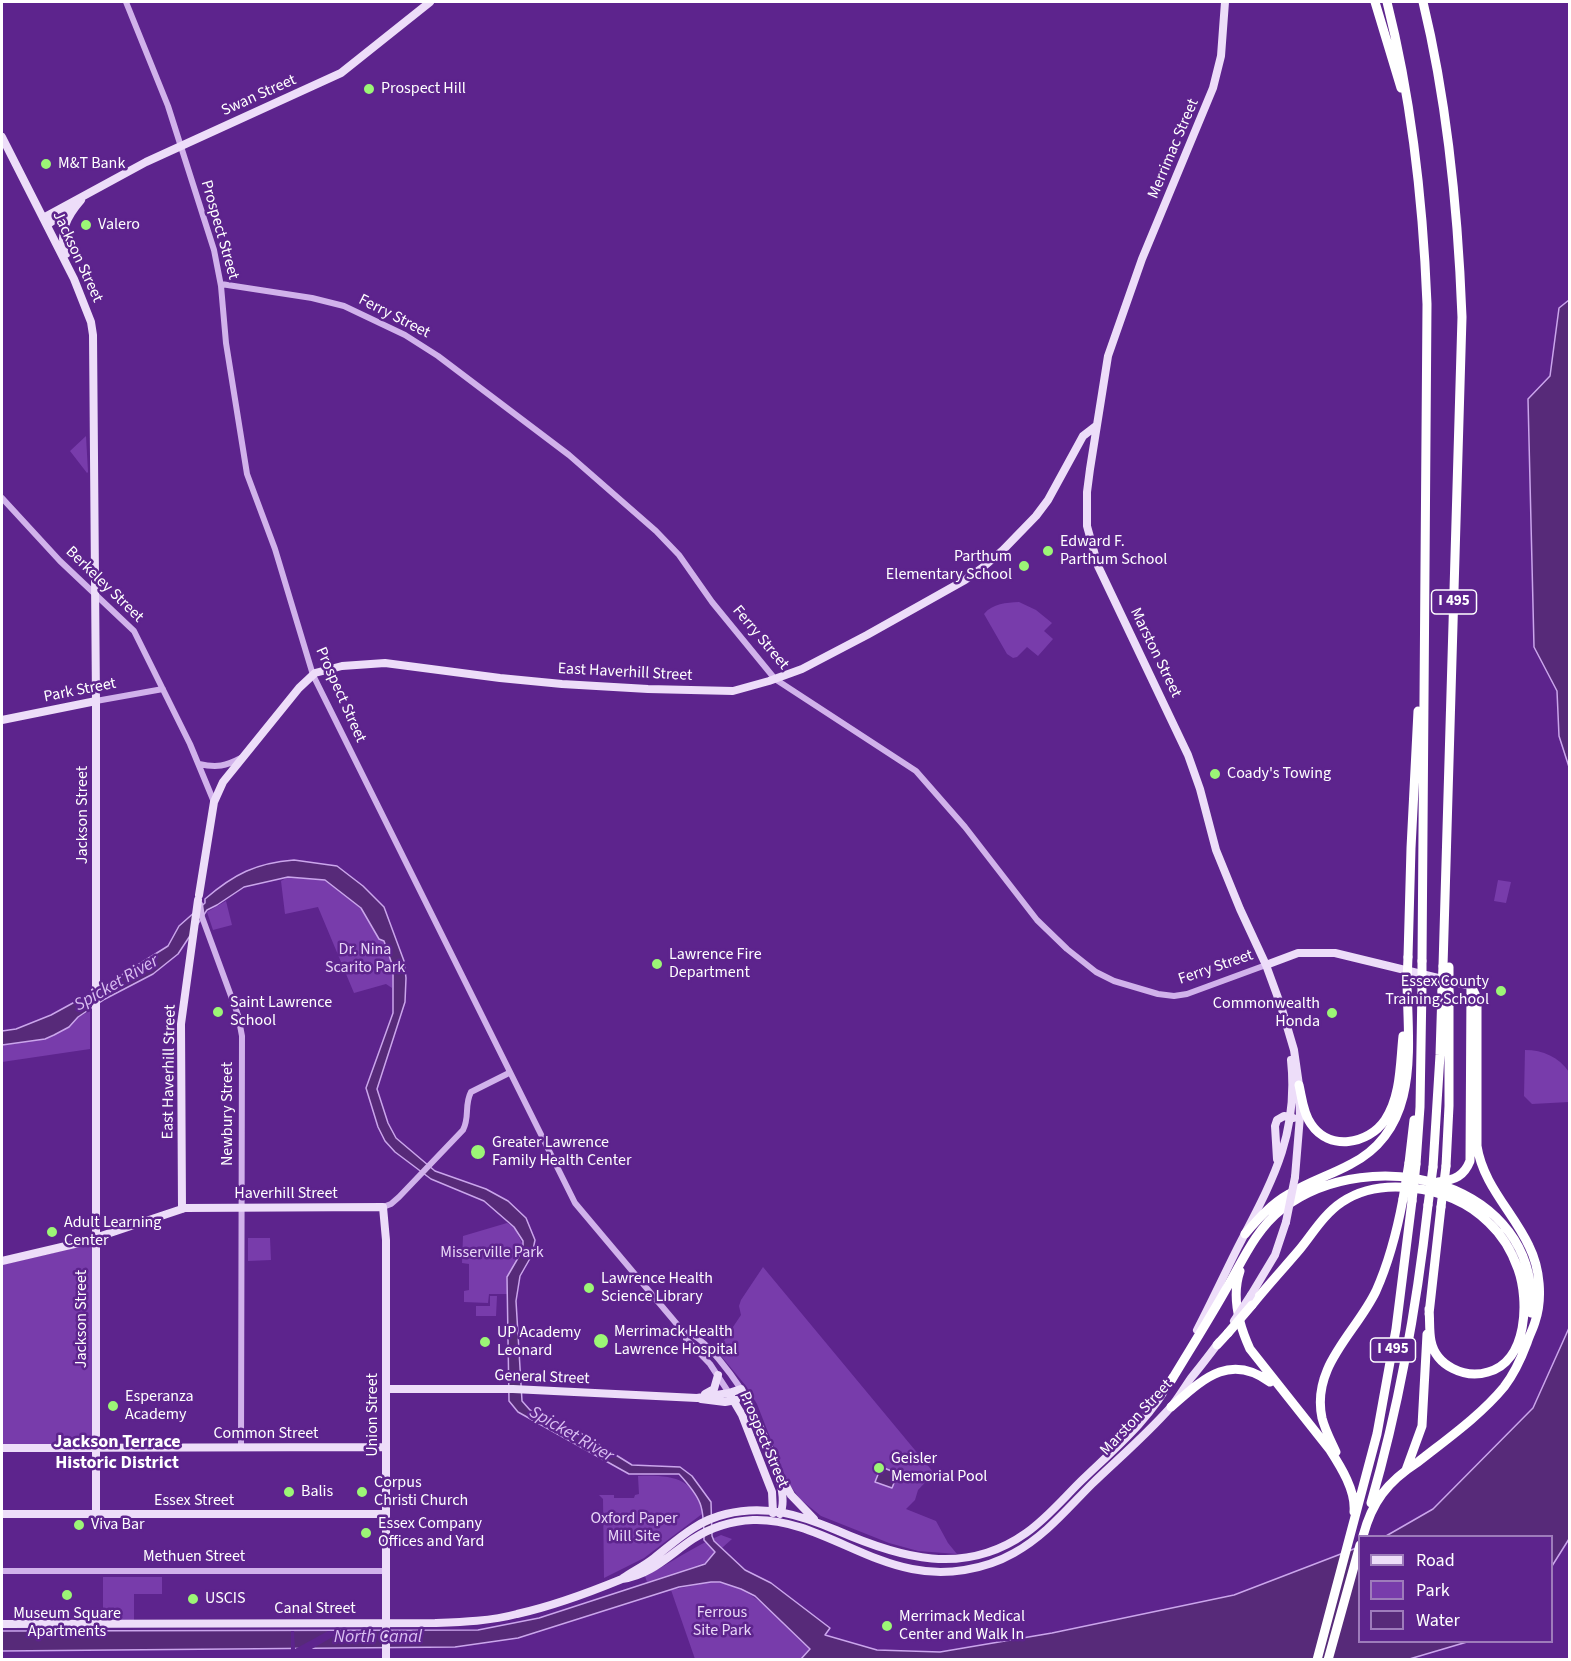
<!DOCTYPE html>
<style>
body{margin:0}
#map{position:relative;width:1571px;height:1661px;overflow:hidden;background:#5d248d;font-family:"Source Sans 3",sans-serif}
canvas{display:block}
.frame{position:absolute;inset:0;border:3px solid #fff;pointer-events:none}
.legend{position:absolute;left:1358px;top:1535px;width:195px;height:108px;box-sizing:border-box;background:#5d248d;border:2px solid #9e7cbb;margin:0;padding:8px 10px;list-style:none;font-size:18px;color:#fff}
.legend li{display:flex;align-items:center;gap:12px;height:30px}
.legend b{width:30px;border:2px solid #9e7cbb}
</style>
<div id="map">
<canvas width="1571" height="1661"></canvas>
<div class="frame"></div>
<ul class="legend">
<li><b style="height:8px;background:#edddf9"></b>Road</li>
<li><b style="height:16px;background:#783cab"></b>Park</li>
<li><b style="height:16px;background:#572a79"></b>Water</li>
</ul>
</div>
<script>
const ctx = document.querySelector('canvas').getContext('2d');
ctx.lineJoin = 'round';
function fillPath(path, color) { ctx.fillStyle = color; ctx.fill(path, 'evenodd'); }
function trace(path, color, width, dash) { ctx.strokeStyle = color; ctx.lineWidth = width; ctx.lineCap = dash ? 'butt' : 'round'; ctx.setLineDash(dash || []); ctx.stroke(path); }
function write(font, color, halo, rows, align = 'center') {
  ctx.font = font + ' "Source Sans 3",sans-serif'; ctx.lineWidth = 5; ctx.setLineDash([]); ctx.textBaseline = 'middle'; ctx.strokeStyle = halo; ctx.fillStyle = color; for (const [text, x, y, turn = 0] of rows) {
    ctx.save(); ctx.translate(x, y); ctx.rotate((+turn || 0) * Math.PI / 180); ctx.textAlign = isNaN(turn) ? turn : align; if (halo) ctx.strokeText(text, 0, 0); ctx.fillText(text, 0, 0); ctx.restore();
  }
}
fillPath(new Path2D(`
 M86 436 88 472 87 473 70 451Z
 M1019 602 1036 610 1052 623 1044 631 1053 639 1038 656 1027 647 1017 657 1013 658 1007 654 984 614C993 603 1006 603 1019 602Z
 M288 877 325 880 361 908 379 939 384 941 393 967 392 988 386 984 354 993 318 907 285 914 281 881Z
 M1498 880 1511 882 1506 903 1494 901Z
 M226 901 232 925 213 930 207 912Z
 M90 1011V1049L2 1062V1045L31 1041 69 1027 78 1017Z
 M1525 1050C1543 1050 1559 1057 1569 1072V1102L1532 1104 1524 1096Z
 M507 1223 514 1227 523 1245 507 1277V1294H489L488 1303 464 1302V1291L469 1290V1264L462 1263 463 1236Z
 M248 1238H270L271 1260 248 1261Z
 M95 1243 92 1445 2 1446V1265Z
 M763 1267 934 1473 918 1490 915 1500 906 1509 936 1521 948 1543 957 1554 918 1551 889 1543 821 1516 800 1499 787 1481 757 1404 746 1386 717 1351 741 1315 739 1306 741 1300Z
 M490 1296H497L496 1316H476V1306H490Z
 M638 1476C671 1475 696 1477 702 1514L644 1558 604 1578 603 1499 599 1495H614V1498H634L635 1495 639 1494Z
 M721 1535 732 1539 705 1563 647 1582 645 1576C671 1563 694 1546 721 1535Z
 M103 1577H162V1594H134V1621H106L103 1618Z
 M711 1582C755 1583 779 1624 810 1649L801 1659H695L671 1590Z`), '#783cab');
const water = new Path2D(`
 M1569 300V767L1559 736 1557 691 1534 647 1528 399 1550 376 1559 308Z
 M294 860 337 866 363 886 384 907 404 961 406 978 405 1002 377 1089 388 1123 396 1138 435 1171 486 1189 508 1201 526 1218 535 1240 532 1255 520 1276 516 1301 522 1401 530 1410 582 1434 632 1465 680 1467 692 1476 711 1502 712 1536 714 1541 745 1570 771 1583 830 1628 825 1635 877 1650 940 1652 1052 1633 1234 1595 1359 1547 1360 1642H1467L1406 1660 801 1659 810 1649 755 1596 741 1589 720 1582H711L679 1587 518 1638 455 1647 2 1651V1631L478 1630 539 1618 705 1564 715 1552 704 1540C704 1506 702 1499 679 1474H629L518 1412 509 1401 507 1277 518 1258 523 1245V1241L514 1227 484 1201 431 1179 395 1152 385 1141 378 1127 366 1088 393 1013V967L384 941 379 939 361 908 325 880 288 877 244 887 217 905 207 910 178 954 153 974 105 999 78 1017 69 1027 54 1035 45 1039 2 1045V1031L16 1029 51 1015 104 986 168 946 179 926 205 903V899C234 874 256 863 294 860Z
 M1569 1328V1539L1552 1566V1536H1386L1433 1509 1533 1408Z
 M884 1468 894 1472 892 1476 896 1478 892 1488 875 1482 879 1472 882 1473Z`);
fillPath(water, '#572a79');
trace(water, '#cba6ec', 1.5);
fillPath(new Path2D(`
 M291 1631H294L295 1649 328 1631H343L310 1650H291Z`), '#5d248d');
trace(new Path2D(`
 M126 2 168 106 214 250 221 286 226 343 247 474 275 549 313 675 575 1203 681 1329C686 1333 689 1333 693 1335 709 1344 731 1374 741 1389
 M221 284 312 298 344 306 405 335 438 356 569 455 656 531 679 555 712 602 775 679 916 771 965 827 1037 920 1067 949 1096 972 1114 981 1158 994 1174 996 1187 994 1266 965
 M2 498 60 561 134 631 190 744 214 802
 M96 701 163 689
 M199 764C217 768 226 766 241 758
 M200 904 202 917 238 1015 242 1036 241 1448
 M383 1207 391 1204 399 1197 463 1130C470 1117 464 1105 471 1092L509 1073
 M686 1334V1339L710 1364 729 1393
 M2 1571H386`), '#d1b2eb', 6);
trace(new Path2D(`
 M1225 2 1221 56 1213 88 1142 259 1108 356 1090 469 1087 492V526L1098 566 1188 755 1200 789 1216 850 1240 909 1266 965 1281 1006 1294 1050 1299 1085 1300 1116 1295 1177
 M2 137 74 279 91 322 93 335 96 701V1514
 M43 218 146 162 341 73 430 2
 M47 225 71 207
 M66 254C58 233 67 216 81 200
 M2 720 96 701
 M199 895 214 802 223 782 299 688 315 673 342 666 385 663 500 678 562 684 648 689 733 691 769 681 802 669 867 635 965 580 982 568 1003 550 1036 516 1048 500 1083 436 1096 426
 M1266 965 1298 953H1335L1471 986
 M1277 1159 1275 1126 1277 1120 1284 1116 1293 1118
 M182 1209 181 1024 198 900
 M2 1261 83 1242 185 1208 383 1207 386 1240V1660
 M1251 1295 1275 1255 1286 1222
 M1197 1330C1211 1303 1224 1275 1238 1247 1271 1183 1299 1136 1291 1060
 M387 1389H513L697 1398 729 1393 741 1389C754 1414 793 1489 780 1514
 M729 1393 742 1415 772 1492 773 1513
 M705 1394 714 1389 718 1375
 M701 1399 725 1402 736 1400
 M2 1448 386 1447
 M784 1482 791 1495 814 1519
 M2 1514H386
 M623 1578C633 1571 644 1566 654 1558 677 1540 696 1521 726 1514 766 1504 800 1515 836 1530 900 1558 964 1577 1026 1533 1046 1519 1062 1500 1079 1483 1113 1450 1150 1420 1172 1378
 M2 1624 435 1623C462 1622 491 1621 517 1614 553 1606 588 1593 622 1579 651 1575 669 1555 693 1539 710 1528 732 1521 753 1520 809 1518 858 1559 912 1569 946 1576 984 1570 1014 1553 1045 1536 1067 1509 1092 1484 1118 1459 1146 1435 1170 1408 1178 1399 1184 1388 1191 1378 1201 1366 1210 1354 1219 1342`), '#edddf9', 8);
trace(new Path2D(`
 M1375 2 1401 88
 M1387 2C1412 101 1423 202 1427 304L1422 961
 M1423 2C1448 105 1458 211 1462 317L1443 966
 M1408 957 1411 848 1418 711
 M1299 1085C1302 1098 1303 1113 1311 1124 1329 1151 1368 1145 1385 1120 1401 1096 1400 1064 1403 1036
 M1409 1163 1414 1120
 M1416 1164 1420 1107 1422 986
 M1446 1166 1449 1106V992
 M1433 1167 1440 1055 1442 991
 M1438 1182C1455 1180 1464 1176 1470 1161L1471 986
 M1245 1234C1258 1219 1271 1204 1289 1194 1308 1182 1331 1175 1351 1164 1421 1128 1408 1048 1407 982
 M1240 1271C1231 1297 1239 1325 1250 1349L1330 1450C1341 1467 1356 1491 1354 1512
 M1252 1305C1267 1286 1284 1268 1300 1249 1313 1233 1324 1214 1342 1202 1363 1188 1387 1185 1412 1188 1440 1191 1469 1202 1489 1223 1502 1235 1512 1252 1518 1269 1529 1300 1528 1361 1488 1372 1465 1379 1436 1366 1431 1341 1429 1331 1430 1320 1429 1309
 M1429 1314 1441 1207
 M1217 1345 1228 1333
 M1171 1381C1189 1351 1208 1321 1225 1291 1242 1262 1255 1230 1282 1209 1372 1140 1541 1182 1531 1313
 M1171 1407C1202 1380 1229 1352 1270 1382
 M1336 1452C1331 1441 1325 1430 1322 1418 1311 1366 1356 1333 1376 1291 1389 1262 1397 1231 1403 1199
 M1406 1470 1422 1426 1427 1334
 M1371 1503C1399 1406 1417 1305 1428 1205
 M1363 1536C1372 1502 1387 1482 1418 1462 1447 1439 1480 1416 1504 1387 1514 1374 1521 1359 1527 1343 1529 1336 1533 1329 1535 1322 1543 1299 1540 1268 1529 1246 1513 1212 1483 1185 1477 1146V998L1471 986
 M1317 1660 1377 1434 1396 1329 1412 1201
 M1328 1660 1360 1545`), '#fff', 9);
trace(new Path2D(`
 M1286 1222 1295 1177
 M1234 1321 1251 1295`), '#edddf9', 8);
trace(new Path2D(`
 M1449 967V992
 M1407 982 1408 957
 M1422 986V961
 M1442 991 1443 966
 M1403 1199 1409 1163
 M1412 1201 1416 1164
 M1428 1205 1433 1167
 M1441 1207 1446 1166
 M1228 1333 1252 1305`), '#fff', 9);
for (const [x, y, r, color] of [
 [369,89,6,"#9cf676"],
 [46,164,6,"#9cf676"],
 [86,225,6,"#9cf676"],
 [1048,551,6,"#9cf676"],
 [1024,566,6,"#9cf676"],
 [1215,774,6,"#9cf676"],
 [657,964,6,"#9cf676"],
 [1501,991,6,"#9cf676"],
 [218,1012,6,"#9cf676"],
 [1332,1013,6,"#9cf676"],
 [478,1152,8,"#9cf676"],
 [52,1232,6,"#9cf676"],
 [589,1288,6,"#9cf676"],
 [601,1341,8,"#9cf676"],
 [485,1342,6,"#9cf676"],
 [113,1406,6,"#9cf676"],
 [879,1468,6,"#9cf676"],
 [289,1492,6,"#9cf676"],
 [362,1492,6,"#9cf676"],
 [79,1525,6,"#9cf676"],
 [366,1533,6,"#9cf676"],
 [67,1595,6,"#9cf676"],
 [193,1599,6,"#9cf676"],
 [887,1626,6,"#9cf676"]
]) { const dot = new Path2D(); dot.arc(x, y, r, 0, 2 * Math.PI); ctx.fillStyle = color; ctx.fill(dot); trace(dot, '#5d248d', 2); }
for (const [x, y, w] of [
 [1454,602,45],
 [1393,1350,45]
]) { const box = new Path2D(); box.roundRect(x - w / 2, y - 12, w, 24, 4.5); ctx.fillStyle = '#5d248d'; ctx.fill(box); trace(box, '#fff', 1.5); }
write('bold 15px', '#fff', null, [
 ["I 495",1454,602],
 ["I 495",1393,1350]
]);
write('16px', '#fff', '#5d248d', [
 ["Prospect Hill",381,89],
 ["M&T Bank",58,164],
 ["Valero",98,225],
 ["Edward F.",1060,542],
 ["Parthum School",1060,560],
 ["Parthum",1012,557,"right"],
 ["Elementary School",1012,575,"right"],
 ["Coady's Towing",1227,774],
 ["Lawrence Fire",669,955],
 ["Department",669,973],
 ["Essex County",1489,982,"right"],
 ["Training School",1489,1000,"right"],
 ["Saint Lawrence",230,1003],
 ["School",230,1021],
 ["Commonwealth",1320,1004,"right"],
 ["Honda",1320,1022,"right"],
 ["Greater Lawrence",492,1143],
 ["Family Health Center",492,1161],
 ["Adult Learning",64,1223],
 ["Center",64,1241],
 ["Lawrence Health",601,1279],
 ["Science Library",601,1297],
 ["Merrimack Health",614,1332],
 ["Lawrence Hospital",614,1350],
 ["UP Academy",497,1333],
 ["Leonard",497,1351],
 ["Esperanza",125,1397],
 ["Academy",125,1415],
 ["Geisler",891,1459],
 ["Memorial Pool",891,1477],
 ["Corpus",374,1483],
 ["Christi Church",374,1501],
 ["Balis",301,1492],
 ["Essex Company",378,1524],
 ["Offices and Yard",378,1542],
 ["Viva Bar",91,1525],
 ["USCIS",205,1599],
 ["Museum Square",67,1614,"center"],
 ["Apartments",67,1632,"center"],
 ["Merrimack Medical",899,1617],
 ["Center and Walk In",899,1635]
], 'left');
write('16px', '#fff', '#5d248d', [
 ["Swan Street",259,96,-24],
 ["Merrimac Street",1174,149,-67],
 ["Prospect Street",219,230,74],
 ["Jackson Street",77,257,65],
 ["Ferry Street",394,317,27],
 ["Berkeley Street",104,585,44],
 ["Ferry Street",760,638,50],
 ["Marston Street",1155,653,64],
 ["East Haverhill Street",625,673,3],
 ["Park Street",80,691,-11],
 ["Prospect Street",340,695,66],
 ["Jackson Street",83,815,-90],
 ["Ferry Street",1216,968,-19],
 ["East Haverhill Street",170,1072,-89],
 ["Newbury Street",228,1114,-90],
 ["Haverhill Street",286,1194],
 ["Jackson Street",82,1319,-90],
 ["General Street",542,1378,2],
 ["Union Street",373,1415,-90],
 ["Marston Street",1137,1418,-47],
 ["Common Street",266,1434],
 ["Prospect Street",763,1440,67],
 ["Essex Street",194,1501],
 ["Methuen Street",194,1557],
 ["Canal Street",315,1609]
]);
write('16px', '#e9d7f8', '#5d248d', [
 ["Dr. Nina",365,950],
 ["Scarito Park",365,968],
 ["Misserville Park",492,1253],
 ["Oxford Paper",634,1519],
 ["Mill Site",634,1537],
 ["Ferrous",722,1613],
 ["Site Park",722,1631]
]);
write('italic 18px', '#dabef2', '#5d248d', [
 ["Spicket River",117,984,-30],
 ["Spicket River",571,1435,30],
 ["North Canal",378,1638]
]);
write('bold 18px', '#fff', '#5d248d', [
 ["Jackson Terrace",117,1443],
 ["Historic District",117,1464]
]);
</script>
